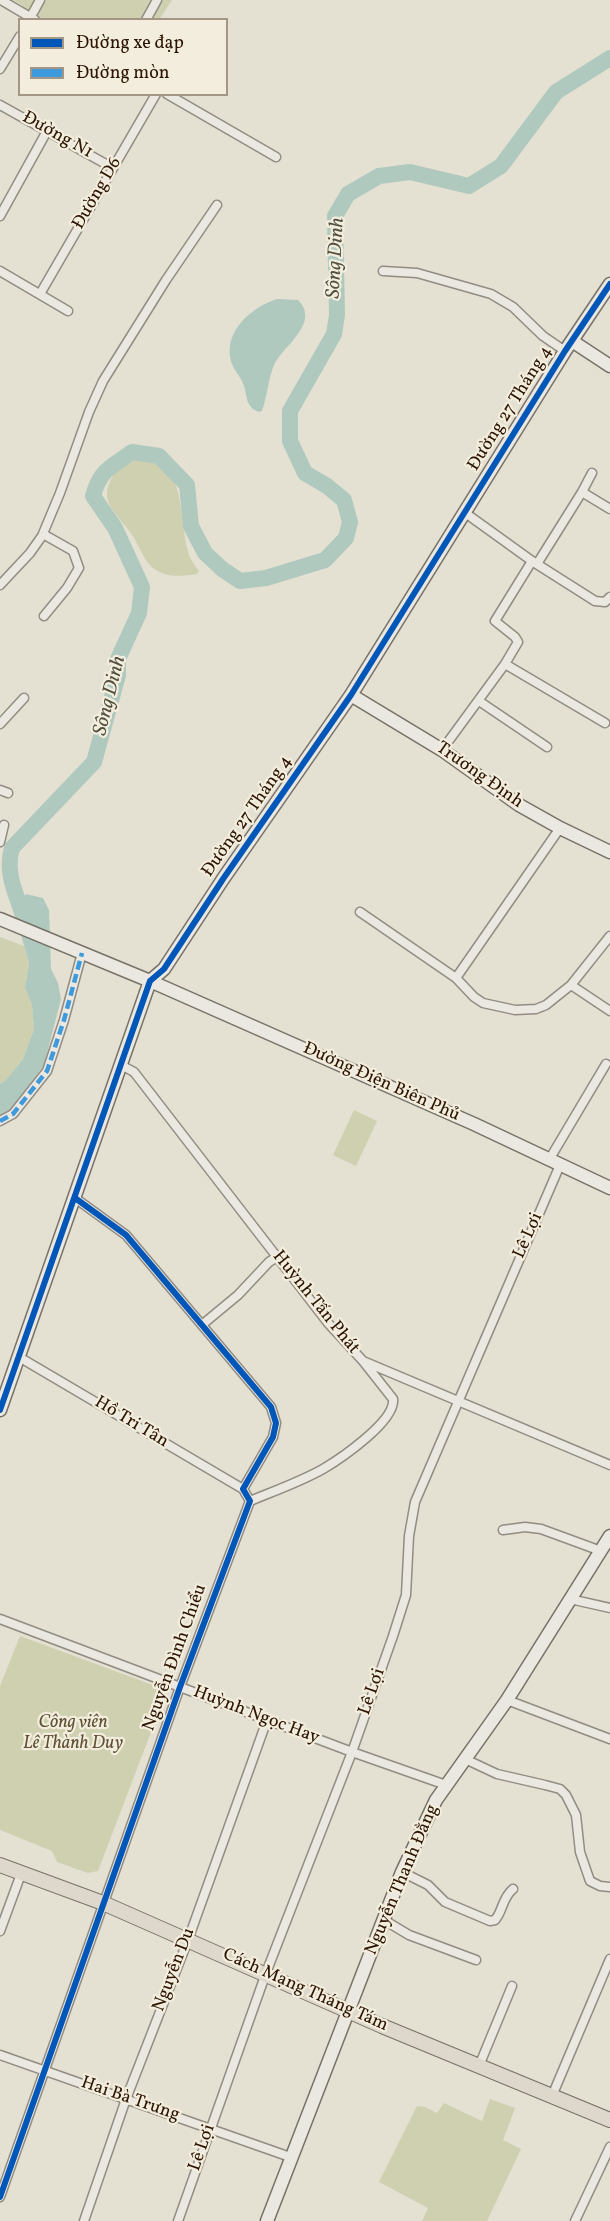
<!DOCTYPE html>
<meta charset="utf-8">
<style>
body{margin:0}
#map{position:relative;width:610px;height:2221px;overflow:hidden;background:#e4e0d2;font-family:Vollkorn,serif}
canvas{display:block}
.legend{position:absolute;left:18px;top:18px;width:210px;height:78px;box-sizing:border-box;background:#f3eddd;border:2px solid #a39685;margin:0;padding:8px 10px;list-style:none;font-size:18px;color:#2b1402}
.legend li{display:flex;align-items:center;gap:12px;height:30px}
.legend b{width:30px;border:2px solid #a39685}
</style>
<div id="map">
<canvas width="610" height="2221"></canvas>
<ul class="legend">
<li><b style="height:8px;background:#0057b8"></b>Đường xe đạp</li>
<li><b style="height:8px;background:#3d9add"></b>Đường mòn</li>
</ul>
</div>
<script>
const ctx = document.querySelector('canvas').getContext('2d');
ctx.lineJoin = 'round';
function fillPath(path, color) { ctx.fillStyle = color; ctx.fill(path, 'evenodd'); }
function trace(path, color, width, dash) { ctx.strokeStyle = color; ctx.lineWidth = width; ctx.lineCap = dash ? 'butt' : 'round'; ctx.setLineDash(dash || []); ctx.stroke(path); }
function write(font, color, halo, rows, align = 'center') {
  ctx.font = font + ' Vollkorn,serif'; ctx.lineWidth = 4.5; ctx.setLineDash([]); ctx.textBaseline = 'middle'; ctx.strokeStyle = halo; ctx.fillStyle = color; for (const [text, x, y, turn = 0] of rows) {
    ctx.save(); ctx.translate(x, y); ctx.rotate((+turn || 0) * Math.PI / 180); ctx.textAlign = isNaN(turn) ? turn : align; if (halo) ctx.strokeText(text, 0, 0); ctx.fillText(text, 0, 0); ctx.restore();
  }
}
fillPath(new Path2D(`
 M13 0H172L159 20 25 19 20 12 23 6Z
 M137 456C192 458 176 527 191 559 193 563 196 567 199 571L197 574C184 576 167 578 156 570 144 563 140 547 133 536 119 515 96 502 113 476 121 465 124 460 137 456Z
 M0 937 24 946 29 963 25 988 32 1005 34 1029 23 1059 6 1080 0 1084Z
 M354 1110 377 1121 356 1166 333 1155Z
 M20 1636 158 1687 164 1698 98 1871 88 1873 57 1862 52 1851 0 1830V1686Z
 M490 2099 515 2108 503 2140 521 2149 487 2221H422L428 2208 379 2182 417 2106 425 2107 437 2113 444 2103 482 2121Z`), '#ced0b0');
fillPath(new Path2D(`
 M277 299 298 300C321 323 283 346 274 365 268 380 267 397 262 411L259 412C246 407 247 397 244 386 241 376 233 370 231 361 223 331 252 307 277 299Z
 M26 894 43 898 49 910 51 969 58 983 61 999 44 1065 10 1111 0 1116V1084L6 1080 23 1059 34 1029 32 1005 25 988 29 963 13 907Z`), '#b0c9bf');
trace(new Path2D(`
 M25 922C18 897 4 874 12 848L94 762 118 675V659L139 613 142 587 115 528 93 496C100 470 111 467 132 452L159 456 187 485 191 526 205 553 222 569 240 581 266 578 325 560 346 538 350 522 344 500 327 486 305 473 290 441V411L334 334 337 315 335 216 348 194 379 176 410 172 469 186 501 166 556 92 610 58`), '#b0c9bf', 16);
const street = new Path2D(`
 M1 0 35 20
 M29 20 40 0
 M146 20 157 0
 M0 69 20 36
 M167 94 276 157
 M0 105 113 168
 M0 216 47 131
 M0 271 68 311
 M383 271 417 273 491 294 513 307 543 336 565 351
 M40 294 156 94
 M592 473 582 492 610 509
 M464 512 532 561 595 601 605 602 610 597
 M43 534 73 551 79 568 67 588 44 616
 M537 564 582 492
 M0 585 30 553 42 536 60 493 89 412 103 381 166 280 217 205
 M505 664 605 723
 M479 701 547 747
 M0 724 24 698
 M442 750 505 664 518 642 515 637 495 621 532 561
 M0 790 8 793
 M0 842 4 825
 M360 912 456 978 474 997 483 1003 515 1010 536 1009 546 1005 571 985 610 1011
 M456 978 560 828
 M571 985 610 936
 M121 1065 134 1072 328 1323 363 1361 610 1465
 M0 1121 13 1114 47 1071 64 1020 82 953
 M549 1160 606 1064
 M203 1324 238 1295 269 1262 277 1257
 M19 1357 243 1489
 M250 1501C274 1491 300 1482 323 1469 340 1459 396 1421 393 1399L363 1361
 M503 1530 525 1527 541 1529 601 1551
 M570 1599 610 1608
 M0 1619 352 1752 446 1785
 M507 1700 610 1739
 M465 1759 497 1774 545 1785 560 1789 566 1795 576 1815 580 1852 590 1881 600 1886 610 1887
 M402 1872 428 1885 445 1902 490 1921 495 1920C503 1911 502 1898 513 1889
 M384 1920 409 1935 476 1960
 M0 1931 21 1874
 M0 2055 293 2158
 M479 2066 512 1986
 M552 2096 610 1959
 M0 2197 180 1687 250 1501 243 1489 273 1437 276 1423 271 1407 126 1235 75 1198
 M84 2221 126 2099 188 1940 267 1720
 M178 2221 266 1973 352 1752 393 1636 406 1595 409 1536 415 1502 560 1165
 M575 2221 610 2147`);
const secondary = new Path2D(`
 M572 341 610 366
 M351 695 442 750 519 805 560 828 610 852
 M0 919 150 981 474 1124 610 1188
 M0 1410 150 981 164 969 223 879 351 695 565 351 610 284
 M267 2221 402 1872 436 1800 507 1700 610 1536`);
const primary = new Path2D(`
 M0 1865 103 1903 382 2026 610 2120`);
trace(street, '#928c82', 11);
trace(secondary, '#777167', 15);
trace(primary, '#777167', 16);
trace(street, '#ebe8e1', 8);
trace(secondary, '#ebe8e1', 12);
trace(primary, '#ded8cc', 14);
trace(new Path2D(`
 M0 1121 13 1114 47 1071 64 1020 82 953`), '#3d9add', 4.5, [9, 4.5]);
trace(new Path2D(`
 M0 1410 150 981 164 969 223 879 351 695 565 351 610 284
 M0 2197 180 1687 250 1501 243 1489 273 1437 276 1423 271 1407 126 1235 75 1198`), '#0057b8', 6);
write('18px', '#2b1402', '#f3eddd', [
 ["Đường N1",57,136,29],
 ["Đường D6",98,194,-60],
 ["Đường 27 Tháng 4",511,409,-58],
 ["Trương Định",479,776,35],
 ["Đường 27 Tháng 4",248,817,-55],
 ["Đường Điện Biên Phủ",381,1083,24],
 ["Lê Lợi",529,1236,-66],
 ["Huỳnh Tấn Phát",315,1303,51],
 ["Hồ Tri Tân",131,1423,31],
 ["Nguyễn Đình Chiểu",176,1658,-70],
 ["Lê Lợi",373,1692,-71],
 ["Huỳnh Ngọc Hay",256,1716,21],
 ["Nguyễn Thanh Đằng",403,1880,-67],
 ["Nguyễn Du",175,1970,-69],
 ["Cách Mạng Tháng Tám",305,1991,24],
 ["Hai Bà Trưng",130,2100,19],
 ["Lê Lợi",203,2148,-71]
]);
write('italic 18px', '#5e5135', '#f3eddd', [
 ["Công viên",73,1724],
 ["Lê Thành Duy",73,1745]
]);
write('italic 20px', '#525041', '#f3eddd', [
 ["Sông Dinh",337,258,-87],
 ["Sông Dinh",111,696,-76]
]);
</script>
